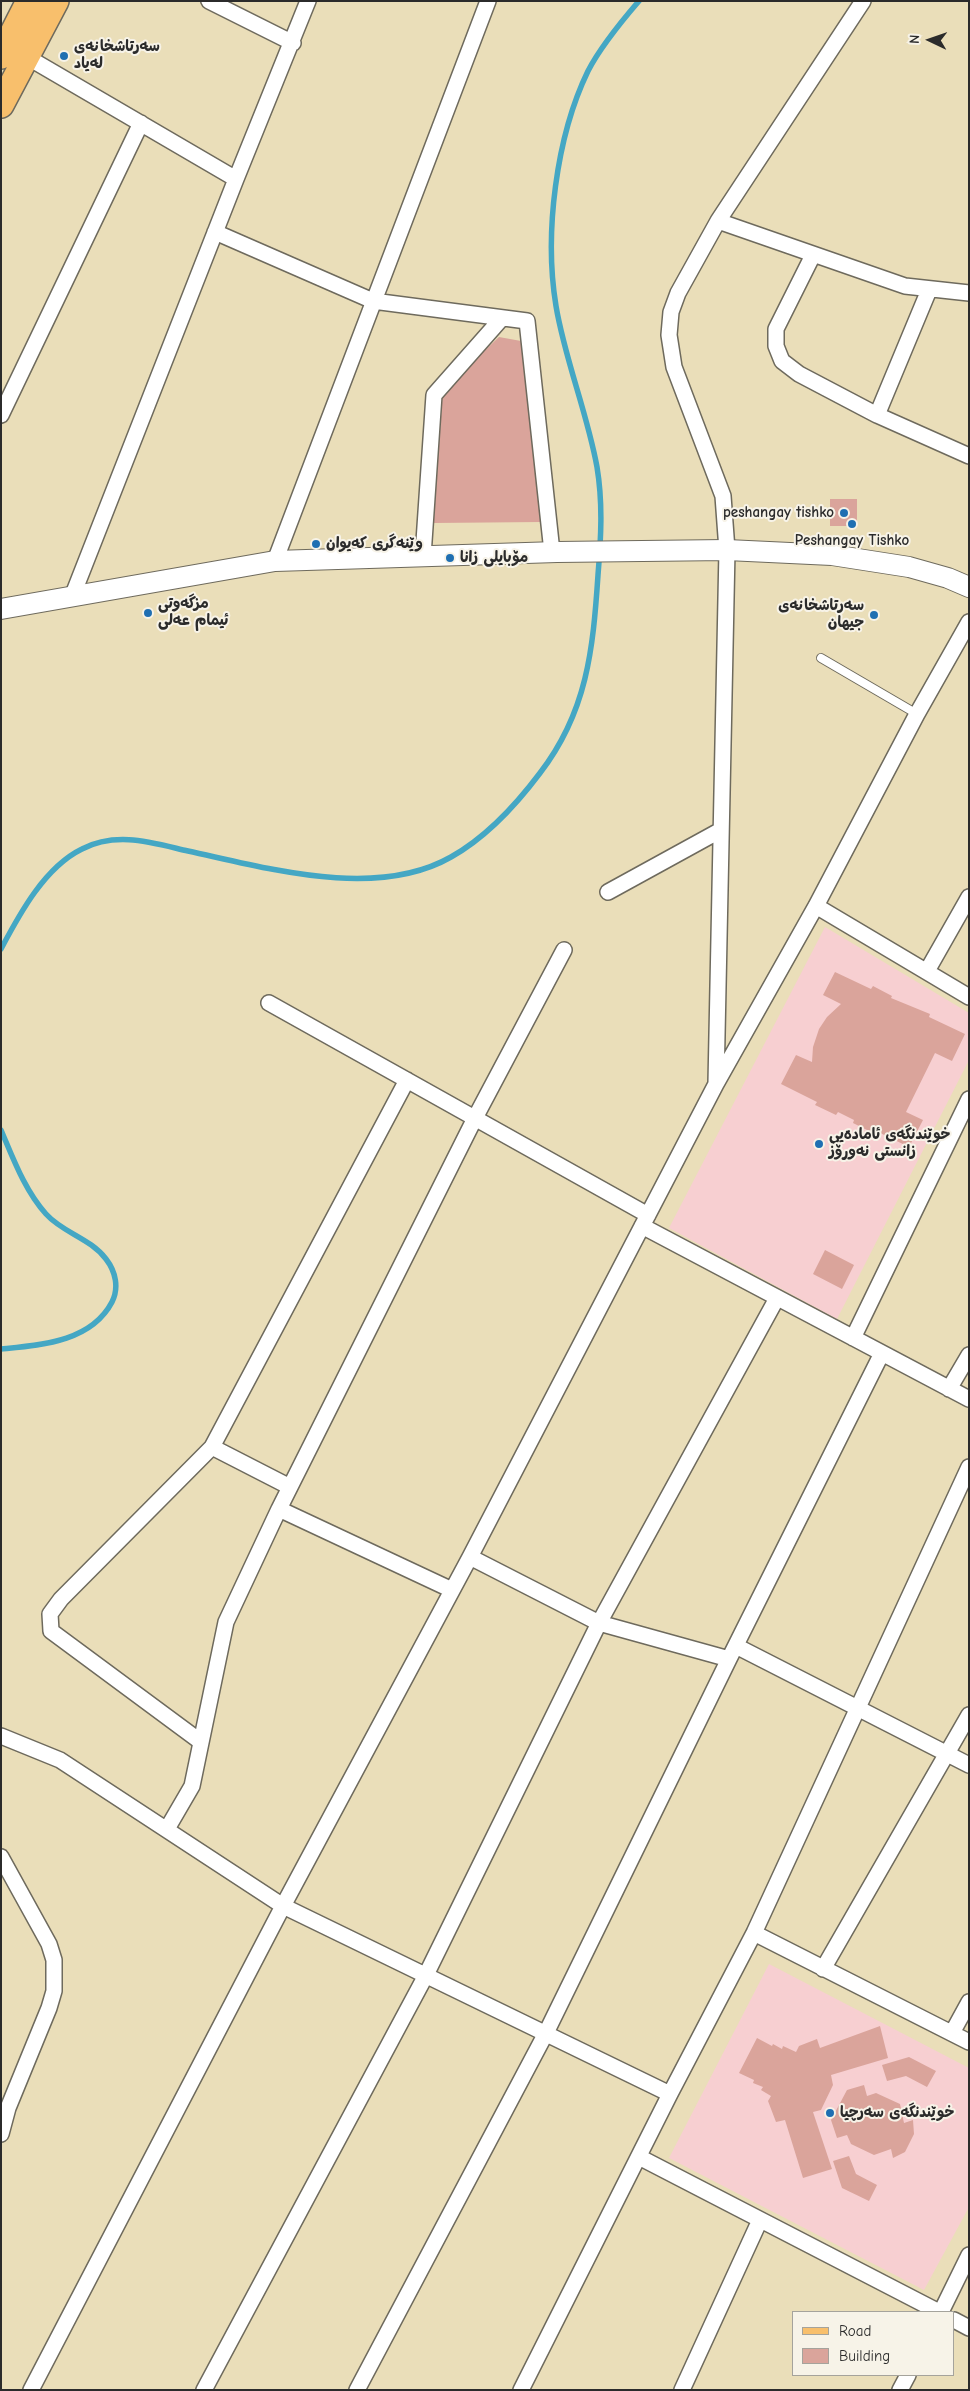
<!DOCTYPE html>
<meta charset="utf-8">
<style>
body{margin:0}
#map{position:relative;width:970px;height:2391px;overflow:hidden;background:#eadeb9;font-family:"Comic Neue",sans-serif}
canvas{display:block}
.frame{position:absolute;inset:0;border:2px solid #2b2b2b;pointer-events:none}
.legend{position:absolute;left:792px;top:2311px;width:162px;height:65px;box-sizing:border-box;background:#f7f3e8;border:1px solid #a5a39c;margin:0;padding:6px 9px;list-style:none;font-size:15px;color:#2b2b2b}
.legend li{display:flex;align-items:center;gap:10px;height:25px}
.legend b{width:25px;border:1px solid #a5a39c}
.north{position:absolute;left:905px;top:15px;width:50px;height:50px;-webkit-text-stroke:4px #f7f3e8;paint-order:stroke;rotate:273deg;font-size:14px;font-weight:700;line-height:20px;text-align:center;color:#2b2b2b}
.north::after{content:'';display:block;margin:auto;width:18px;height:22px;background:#2b2b2b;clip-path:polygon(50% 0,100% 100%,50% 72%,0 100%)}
</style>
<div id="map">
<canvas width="970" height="2391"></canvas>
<div class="frame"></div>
<ul class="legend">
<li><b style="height:6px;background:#f8bf6c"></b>Road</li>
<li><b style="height:14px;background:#daa49b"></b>Building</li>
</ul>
<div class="north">N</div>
</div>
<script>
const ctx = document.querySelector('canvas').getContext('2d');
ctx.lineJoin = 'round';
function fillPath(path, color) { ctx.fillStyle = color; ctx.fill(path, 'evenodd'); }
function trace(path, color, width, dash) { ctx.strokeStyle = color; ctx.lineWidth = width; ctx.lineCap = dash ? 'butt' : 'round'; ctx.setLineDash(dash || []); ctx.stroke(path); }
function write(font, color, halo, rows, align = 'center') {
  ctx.font = font + ' "Comic Neue","Playpen Sans Arabic",sans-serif'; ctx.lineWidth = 4; ctx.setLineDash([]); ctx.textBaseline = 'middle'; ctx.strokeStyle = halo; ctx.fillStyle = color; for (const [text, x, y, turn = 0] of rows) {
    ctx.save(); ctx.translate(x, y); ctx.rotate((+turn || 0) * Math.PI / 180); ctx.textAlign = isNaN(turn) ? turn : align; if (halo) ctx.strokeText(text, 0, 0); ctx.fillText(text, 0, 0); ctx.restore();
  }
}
fillPath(new Path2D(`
 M825 927 969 1013V1060L837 1319 669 1228Z
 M769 1964 969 2068V2207L924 2290 669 2158Z`), '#f7cfd1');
trace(new Path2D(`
 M1 949C20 913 45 867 82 849 117 831 153 843 188 851 267 868 376 900 451 857 485 838 516 805 540 773 587 712 593 650 598 575 601 539 603 503 597 467 587 412 565 360 556 306 544 234 556 137 588 71 601 46 620 23 639 1
 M1 1130C13 1158 25 1191 46 1214 63 1233 90 1238 106 1259 116 1272 119 1288 112 1302 91 1342 41 1345 1 1349`), '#44a7c4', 5.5);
fillPath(new Path2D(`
 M499 337 521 341 541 522 433 523 443 390Z
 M830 499H857V526H830Z
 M835 972 871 989 873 986 892 996 891 998 930 1014 929 1017 965 1034 952 1061 935 1053 906 1112 923 1120 909 1147 874 1130 873 1133 853 1123 854 1120 838 1112 836 1115 815 1105 817 1102 781 1084 796 1055 812 1062 813 1047 819 1029 827 1017 841 1004 823 995Z
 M825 1250 854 1265 842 1289 813 1274Z
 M880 2026 888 2058 831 2075 833 2085 821 2110 813 2112 832 2169 803 2178 785 2120 776 2122 768 2101 771 2096 761 2090 763 2087 753 2083 754 2080 739 2073 757 2038 772 2046 773 2044 782 2049 783 2046 796 2052 799 2046 817 2039 820 2048Z
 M909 2057 936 2071 927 2087 906 2076 887 2081 882 2065Z
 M864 2085 867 2096 876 2093 900 2104 904 2123 913 2120 914 2134 905 2152 893 2158 891 2149 874 2155 851 2144 847 2135 837 2138 831 2120 847 2090Z
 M849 2156 856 2174 877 2185 869 2201 842 2188 833 2161Z`), '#daa49b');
const service = new Path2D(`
 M821 658 917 714`);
const minor = new Path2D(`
 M209 1 293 43
 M27 57 236 179
 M718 221 905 286 969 293
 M215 232 373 301 527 321 552 552
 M813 255 776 329V346L782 361 799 374 877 415 969 456
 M1 415 141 123
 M877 415 929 290
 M423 556 434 395 502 318
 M275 561 488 1
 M72 597 236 179 308 1
 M608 892 721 830
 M816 906 969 997
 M927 971 969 897
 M269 1003 648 1215
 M716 1083 727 550 723 496 674 367 669 335 671 312 678 293 718 221 863 1
 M642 1226 969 1399
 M853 1338 969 1099
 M949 1389 969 1355
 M212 1447 290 1487
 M279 1509 452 1590
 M470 1557 599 1623 729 1659
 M736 1646 969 1765
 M1 1736 60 1760 283 1906 670 2094
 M201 1742 51 1631 50 1614 61 1599 212 1447 407 1080
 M167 1829 192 1786 226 1622 279 1509 475 1118 564 950
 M1 1857 49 1944 54 1960V1991L49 2008 8 2108 1 2134
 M754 1933 969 2042
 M823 1969 969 1715
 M952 2033 969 2002
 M639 2157 939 2312
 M941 2312 969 2255
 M954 2320 969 2328
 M31 2390 283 1906 470 1557 716 1084 816 906 917 714 969 622
 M204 2390 425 1977 599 1623 777 1298
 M357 2390 546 2033 729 1659 882 1353
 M521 2390 670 2094 754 1933 969 1467
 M682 2390 760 2220
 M900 2390 908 2375`);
const tertiary = new Path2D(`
 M1 609 275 561 557 552 727 550 832 555 909 567 948 578 969 587`);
const primary = new Path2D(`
 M1 56 29 1
 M1 105 56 1`);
trace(service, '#6e6a5d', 10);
trace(minor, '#6e6a5d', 18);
trace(tertiary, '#6e6a5d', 22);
trace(primary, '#6e6a5d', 28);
trace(service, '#fff', 8);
trace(minor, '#fff', 15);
trace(tertiary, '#fff', 20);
trace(primary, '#f8bf6c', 25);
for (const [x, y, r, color] of [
 [64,56,5,"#1f6fb2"],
 [844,513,5,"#1f6fb2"],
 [852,524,5,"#1f6fb2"],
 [316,544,5,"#1f6fb2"],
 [450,558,5,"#1f6fb2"],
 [148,613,5,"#1f6fb2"],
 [874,615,5,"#1f6fb2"],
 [819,1144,5,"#1f6fb2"],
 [830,2113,5,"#1f6fb2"]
]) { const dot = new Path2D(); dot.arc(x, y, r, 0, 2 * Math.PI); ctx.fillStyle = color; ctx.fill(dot); trace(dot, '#f7f3e8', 2); }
write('bold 15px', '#2b2b2b', '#f7f3e8', [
 ["سەرتاشخانەی",74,47],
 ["لەیاد",74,64],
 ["peshangay tishko",834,513,"right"],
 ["Peshangay Tishko",852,541,"center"],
 ["وێنەگری کەیوان",326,544],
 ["مۆبایلی زانا",460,558],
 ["مزگەوتی",158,604],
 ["ئیمام عەلی",158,621],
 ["سەرتاشخانەی",864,606,"right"],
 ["جیهان",864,623,"right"],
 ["خوێندنگەی ئامادەیی",829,1135],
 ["زانستی نەورۆز",829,1152],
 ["خوێندنگەی سەرچیا",840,2113]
], 'left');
</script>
